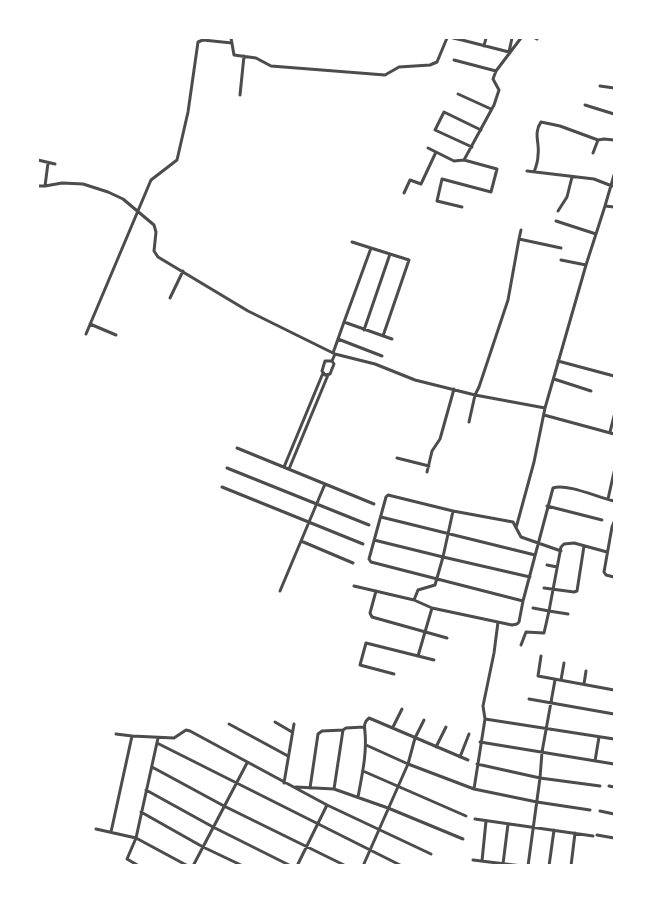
<!DOCTYPE html>
<style>
body{margin:0}
#map{position:relative;width:652px;height:903px;overflow:hidden;background:#fff;font-family:"Fira Sans",sans-serif}
canvas{display:block}
.frame{position:absolute;inset:0;border:39px solid #fff;pointer-events:none}
</style>
<div id="map">
<canvas width="652" height="903"></canvas>
<div class="frame"></div>
</div>
<script>
const ctx = document.querySelector('canvas').getContext('2d');
ctx.lineJoin = 'round';
function trace(path, color, width, dash) { ctx.strokeStyle = color; ctx.lineWidth = width; ctx.lineCap = dash ? 'butt' : 'round'; ctx.setLineDash(dash || []); ctx.stroke(path); }
trace(new Path2D(`
 M231 38 234 55 256 58 271 66 385 75 399 67 430 65 437 62 447 38
 M453 38 462 40 463 38
 M535 38 537 39
 M462 40 509 52 512 38
 M484 46 486 38
 M454 60 496 71 521 38
 M600 86 614 88
 M458 94 491 109
 M240 95 244 56
 M585 105 614 114
 M472 147 435 130 444 112 481 130
 M428 148 454 161 464 160 494 105 499 90 493 79 496 71
 M593 153 598 140 604 139 614 140
 M38 160 55 164
 M527 171 594 179 612 186
 M534 172C536 167 538 161 538 155 540 144 533 133 541 122L560 126 598 140
 M38 186H45L62 183 83 184 108 192 123 199 154 225 156 232 154 251 158 257 248 311 335 354 375 364 415 380 475 395 545 408
 M45 186 48 163
 M404 193 410 180 421 184 436 152
 M605 206 614 175
 M462 207 437 201 442 179 491 192 497 169 464 160
 M558 211 567 197 572 177
 M556 221 596 234
 M519 239 521 230
 M352 242 409 260 383 336
 M561 260 586 265
 M170 298 183 271
 M344 322 371 248
 M90 324 116 335
 M364 330 390 254
 M86 334 151 180 177 160 188 112 198 42 203 40 232 43
 M338 339 344 322 392 339
 M333 353 338 339 382 356
 M332 361H325L322 371 325 375 330 374 334 364 332 361 335 354
 M558 361 614 376
 M554 379 591 391
 M544 415 614 434
 M469 422 475 395 479 387 508 300 519 239 561 248
 M610 432 614 416
 M237 448 374 504
 M397 458 429 466
 M284 467 323 373
 M227 468 369 525
 M289 469 328 375
 M427 472 432 451 440 439 454 389
 M222 487 363 544
 M608 499 614 472
 M547 506 602 520
 M453 511 513 522 521 537 561 551
 M381 517 535 555
 M614 522 612 527 604 572 606 575 614 577
 M516 528 534 462 545 408 586 265 605 206 614 207
 M374 540 443 557 435 585 418 590 414 600
 M301 541 353 563
 M547 565 557 567
 M530 577 443 557 453 511 388 495 386 497 369 559 371 562 523 601 553 488C567 483 599 498 614 501
 M354 586 414 600 432 608 512 625 517 624 519 622 523 601
 M544 588 574 592 577 591 584 546
 M280 591 325 484
 M376 591 370 613 372 617 447 638
 M533 608 549 611 561 547 564 544 574 543 607 552
 M521 645 526 632 544 633 549 611 568 614
 M418 656 432 608
 M541 656 538 676 614 690
 M394 674 360 665 366 643 434 660
 M561 680 564 663
 M584 684 586 671
 M529 699 614 714
 M485 719 614 739
 M275 722 292 732
 M229 724 288 756
 M393 727 402 709
 M343 730 346 728 364 727
 M116 734 132 736 174 738 186 730 190 731 327 805 431 854
 M480 742 614 764
 M157 743 402 866
 M366 745 408 764 474 789 537 802 590 810
 M436 747 446 727
 M460 757 469 734
 M595 761 599 737
 M477 764 540 778 600 786
 M152 767 224 806 346 866
 M363 771 466 816
 M284 783 294 724
 M609 786 614 787
 M296 787 334 789 388 808 463 839
 M310 788 318 734 322 731 343 730 334 789
 M474 789 485 719 483 706 494 653 498 622
 M146 790 213 827 291 866
 M358 797C362 775 367 754 365 732 364 726 364 722 369 718L468 760
 M600 811 614 814
 M141 812 203 847 243 866
 M475 819 593 836
 M96 829 136 838 188 866
 M111 832 132 736
 M597 835 614 838
 M473 860 522 866
 M482 861 486 821
 M503 864 508 824
 M139 866 127 859 136 838 158 738
 M193 866 247 763
 M297 866 327 805
 M363 866 408 764 415 738 424 720
 M528 866 540 778 542 752 555 680
 M549 866 554 830
 M571 866 575 833`), '#4c4c4c', 3);
</script>
